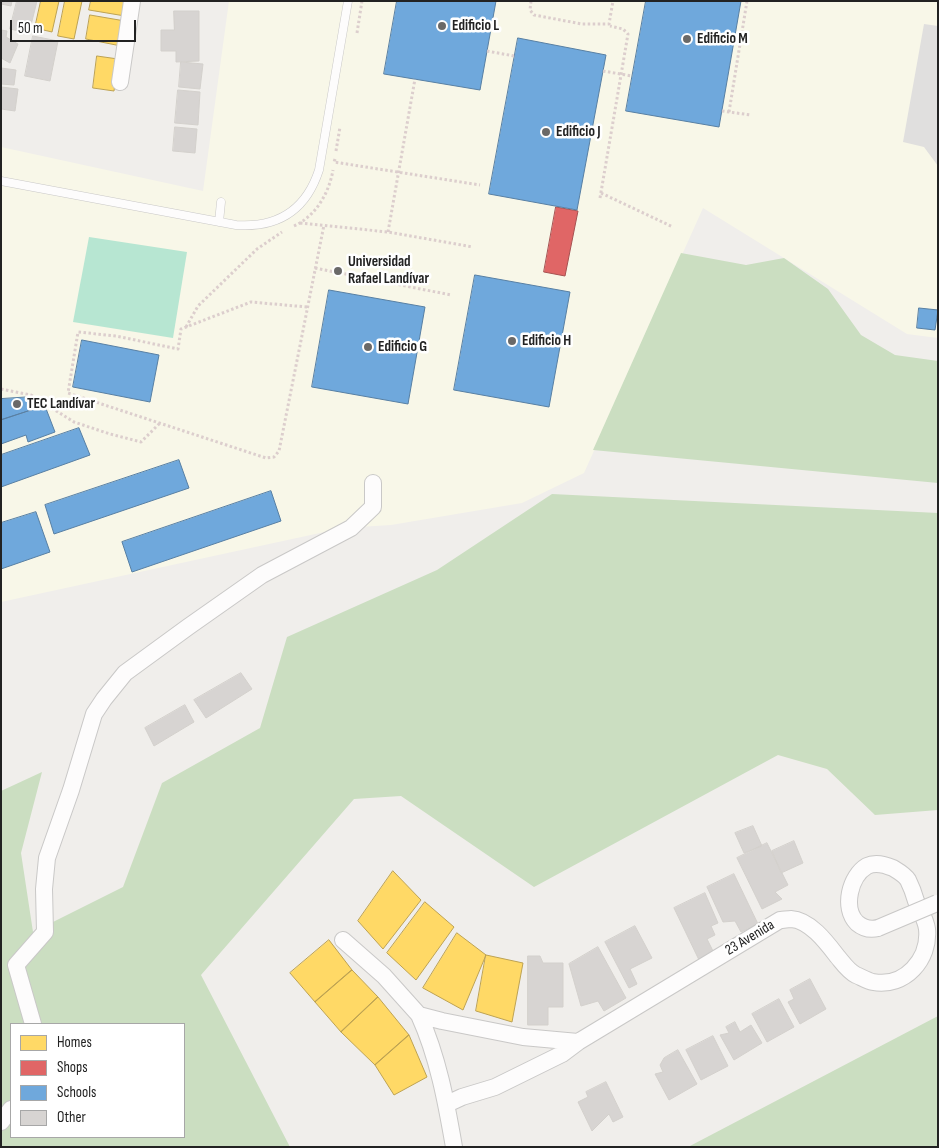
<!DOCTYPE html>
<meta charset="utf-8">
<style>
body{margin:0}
#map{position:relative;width:939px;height:1148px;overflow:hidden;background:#f0eeeb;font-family:"Sofia Sans Condensed",sans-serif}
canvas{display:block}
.frame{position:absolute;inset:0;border:2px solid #222;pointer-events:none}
.legend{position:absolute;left:10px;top:1023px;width:175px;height:115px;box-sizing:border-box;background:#fff;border:1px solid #a7a7a7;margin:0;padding:6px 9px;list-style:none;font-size:15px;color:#222}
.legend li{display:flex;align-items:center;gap:10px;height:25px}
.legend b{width:25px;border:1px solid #a7a7a7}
.scale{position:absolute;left:10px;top:20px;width:126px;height:22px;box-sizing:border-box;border:2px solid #222;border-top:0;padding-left:6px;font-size:15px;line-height:18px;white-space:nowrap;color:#222;-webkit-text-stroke:4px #fff;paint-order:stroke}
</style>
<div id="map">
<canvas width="939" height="1148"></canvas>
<div class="frame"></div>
<ul class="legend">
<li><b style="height:14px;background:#ffd966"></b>Homes</li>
<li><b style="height:14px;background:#e06666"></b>Shops</li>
<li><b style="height:14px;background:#6fa8dc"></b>Schools</li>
<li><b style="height:14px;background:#d7d4d2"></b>Other</li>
</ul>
<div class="scale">50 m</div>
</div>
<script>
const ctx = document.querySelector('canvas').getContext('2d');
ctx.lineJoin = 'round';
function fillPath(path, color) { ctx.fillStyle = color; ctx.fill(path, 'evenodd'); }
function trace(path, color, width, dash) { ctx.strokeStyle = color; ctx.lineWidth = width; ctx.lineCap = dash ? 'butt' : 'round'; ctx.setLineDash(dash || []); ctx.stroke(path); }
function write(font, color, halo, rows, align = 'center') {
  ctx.font = font + ' "Sofia Sans Condensed",sans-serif'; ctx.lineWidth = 5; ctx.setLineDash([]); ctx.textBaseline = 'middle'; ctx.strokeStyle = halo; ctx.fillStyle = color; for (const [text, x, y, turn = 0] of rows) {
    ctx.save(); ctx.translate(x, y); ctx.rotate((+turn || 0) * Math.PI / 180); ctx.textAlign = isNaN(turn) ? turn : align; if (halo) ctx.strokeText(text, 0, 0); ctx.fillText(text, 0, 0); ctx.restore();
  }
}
fillPath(new Path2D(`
 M229 1H938V338L907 334 703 208 584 473 522 503 391 525 343 528 1 602V147L203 191Z`), '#f8f7e8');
fillPath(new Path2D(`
 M681 253 746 265 784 258 828 289 861 335 895 355 938 361V483L593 450Z
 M552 494 938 513V810L875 815 827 769 778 755 534 887 401 796 354 799 201 975 290 1147H2L1 791 42 772 21 853 33 932 123 887 162 783 260 728 287 637 437 570ZM11 1024H184V1137H11Z
 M938 1016V1147H688Z`), '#cbdec1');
fillPath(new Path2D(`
 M89 237 187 252 173 338 73 322Z`), '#b7e6d2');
fillPath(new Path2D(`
 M924 24 938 26V166L924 147 903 142Z`), '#e0dfde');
const homes = new Path2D(`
 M41 1H59L52 32 35 28Z
 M65 1H82L74 39 58 36Z
 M91 1H127L125 16 89 10Z
 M90 15 125 21 121 46 86 39Z
 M97 56 118 59 114 91 93 88Z
 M393 871 421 900 383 949 358 921Z
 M425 902 454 927 416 980 387 953Z
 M457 933 486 955 463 1010 423 988Z
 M329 940 352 970 315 1002 290 973Z
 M486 955 523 963 512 1022 476 1011Z
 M352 970 378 997 341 1032 315 1002Z
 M378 997 409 1035 375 1065 341 1032Z
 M409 1035 427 1077 394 1095 375 1065Z`);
fillPath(homes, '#ffd966');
trace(homes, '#bda252', 1);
const shops = new Path2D(`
 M556 207 578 211 565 276 544 272Z`);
fillPath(shops, '#e06666');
trace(shops, '#a75252', 1);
const schools = new Path2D(`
 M397 1H496L480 90 384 74Z
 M646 1H741L719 127 626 111Z
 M518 38 606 55 577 210 489 194Z
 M475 275 570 292 549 407 454 390Z
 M329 290 425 307 408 404 312 387Z
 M919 308 938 310 935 330 917 328Z
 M82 340 159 355 150 402 73 387Z
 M32 397 34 409 1 420V399Z
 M45 406 55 432 28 442 26 435 1 444V420Z
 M79 428 90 455 1 487V455Z
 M179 460 189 488 54 534 45 505Z
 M271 491 281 521 132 572 122 542Z
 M36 512 50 552 1 569V523Z`);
fillPath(schools, '#6fa8dc');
trace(schools, '#5880a4', 1);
const building = new Path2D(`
 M1 1H12L11 6 1 4Z
 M17 1H37L29 33 10 29Z
 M174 11H199V61L176 62V51H161V30H174Z
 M1 30 7 31 6 37 18 44 10 63 1 58Z
 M33 36 58 41 50 81 25 76Z
 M181 62 203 64 200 89 179 87Z
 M1 68 16 70 14 85 1 84Z
 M1 87 18 89 15 111 1 109Z
 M178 90 200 92 198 125 175 123Z
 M175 127 197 129 195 153 173 151Z
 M241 673 252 689 206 718 194 700Z
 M185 705 194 722 154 746 145 728Z
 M753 826 762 846 744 853 735 833Z
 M794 841 803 863 781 873 772 851Z
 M767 843 788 885 775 892 782 899 762 909 737 858Z
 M734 874 758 924 741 932 735 921 723 922 707 887Z
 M705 893 718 923 711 926 715 935 707 939 714 953 699 960 674 908Z
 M635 926 652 958 630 969 637 984 629 988 605 942Z
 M598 947 626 998 604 1011 598 1001 581 1006 569 964Z
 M528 956H540L543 963H563V1007H548V1025H528Z
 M810 979 826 1009 800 1024 788 1002 794 999 790 990Z
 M779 999 794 1027 767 1042 752 1014Z
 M735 1022 740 1032 751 1025 762 1043 734 1060 720 1035 729 1033 726 1027Z
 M713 1036 728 1066 701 1080 686 1050Z
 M678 1050 697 1084 669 1100 655 1074 663 1072 660 1065 664 1058Z
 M606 1082 623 1117 613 1122 609 1114 592 1131 578 1102 588 1097 586 1092Z`);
fillPath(building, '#d7d4d2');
trace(building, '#d3d0cc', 1);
const lane = new Path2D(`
 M1 181 236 225C278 228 306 210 319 170L348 1
 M219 222 221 202`);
const street = new Path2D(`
 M120 82 132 1
 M343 940 384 976 419 1015 442 1021 523 1037 578 1042 780 920C783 920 788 919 791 919 810 920 827 943 837 956 843 963 848 971 856 975 861 977 868 981 873 982 905 988 930 959 927 929 926 920 920 910 916 901 914 894 911 886 908 880 905 875 898 871 893 868 886 865 875 862 867 866 850 876 842 908 857 923 863 928 870 930 878 928
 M419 1015C438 1057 446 1101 454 1147
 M33 1024 16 965 45 932 44 889 47 858 71 790 94 714 104 699 125 673 188 627 262 575 351 528 373 507V483
 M447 1104 462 1097 495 1087 562 1054 578 1042
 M1 1122 11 1109`);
trace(lane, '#c9c8c7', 9);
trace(street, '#c9c8c7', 18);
trace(new Path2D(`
 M531 1 530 10 534 15 582 24H609L613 1
 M357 33 362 1
 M487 51 514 56
 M603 71 632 76
 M722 111 751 115
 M729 112 747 1
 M336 151 340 127
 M335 159 334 162 480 185
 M601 193 673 227
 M600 198 628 34 623 29 610 26
 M300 223 388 232 473 247
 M294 226C316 216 329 193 333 170
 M388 232 415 79
 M315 268 451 295
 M307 307 251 302 181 329 178 349 116 336 78 332 68 393 266 458 274 457 279 451 324 225
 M186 327 198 306 257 249 282 232
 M1 389 31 395 74 422 110 434 141 442 160 423`), '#dccecd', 3, [2.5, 2.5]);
trace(lane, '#fdfcfc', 8);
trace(street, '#fdfcfc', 16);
const streetBridge = new Path2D(`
 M878 928 937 903`);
trace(streetBridge, '#c9c8c7', 18, []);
trace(streetBridge, '#fdfcfc', 16);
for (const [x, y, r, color] of [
 [442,26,5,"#6a6968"],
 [687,39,5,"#6a6968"],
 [546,132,5,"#6a6968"],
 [338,271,5,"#6a6968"],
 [512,341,5,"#6a6968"],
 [368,347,5,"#6a6968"],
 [17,404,5,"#6a6968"]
]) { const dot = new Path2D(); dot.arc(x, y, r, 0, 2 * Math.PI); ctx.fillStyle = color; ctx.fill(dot); trace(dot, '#fff', 2); }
write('bold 15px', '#222', '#fff', [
 ["Edificio L",452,26],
 ["Edificio M",697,39],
 ["Edificio J",556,132],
 ["Universidad",348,262],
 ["Rafael Landívar",348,279],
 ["Edificio H",522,341],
 ["Edificio G",378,347],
 ["TEC Landívar",27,404]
], 'left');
write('15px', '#222', '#fff', [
 ["23 Avenida",750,938,-31]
]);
</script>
